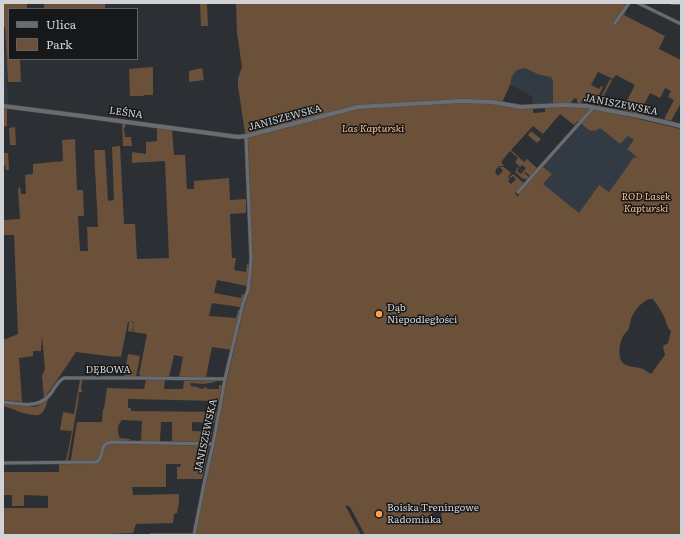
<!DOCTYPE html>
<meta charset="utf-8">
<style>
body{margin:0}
#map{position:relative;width:684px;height:538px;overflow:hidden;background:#2c3034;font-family:Literata,serif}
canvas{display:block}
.frame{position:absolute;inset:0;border:4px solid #d0d2d5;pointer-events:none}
.legend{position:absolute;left:8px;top:8px;width:130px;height:52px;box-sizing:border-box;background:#161819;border:1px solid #606264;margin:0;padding:5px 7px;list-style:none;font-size:12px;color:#d0d2d5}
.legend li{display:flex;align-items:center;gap:8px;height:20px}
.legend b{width:20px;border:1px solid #606264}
</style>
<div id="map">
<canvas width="684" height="538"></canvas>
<div class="frame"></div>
<ul class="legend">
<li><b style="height:5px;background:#696d71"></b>Ulica</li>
<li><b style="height:11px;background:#6b503a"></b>Park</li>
</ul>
</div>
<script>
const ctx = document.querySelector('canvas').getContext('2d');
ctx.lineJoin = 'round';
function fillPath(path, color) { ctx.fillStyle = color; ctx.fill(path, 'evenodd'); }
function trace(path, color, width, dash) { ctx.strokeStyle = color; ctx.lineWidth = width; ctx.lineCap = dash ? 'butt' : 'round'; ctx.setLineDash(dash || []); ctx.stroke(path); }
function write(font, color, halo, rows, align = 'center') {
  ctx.font = font + ' Literata,serif'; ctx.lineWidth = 3; ctx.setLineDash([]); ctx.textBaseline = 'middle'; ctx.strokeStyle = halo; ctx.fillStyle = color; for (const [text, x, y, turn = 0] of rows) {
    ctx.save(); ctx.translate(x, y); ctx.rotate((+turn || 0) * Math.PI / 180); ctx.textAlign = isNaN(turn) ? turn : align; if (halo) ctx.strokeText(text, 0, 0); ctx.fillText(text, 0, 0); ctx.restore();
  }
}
fillPath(new Path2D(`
 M6 51 8 104 3 103V52Z
 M524 68 540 75 551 76 553 81V104L533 105 532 97 525 92 510 85 512 76 517 70Z
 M582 124 590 131 600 128 620 144 628 136 634 140 637 157 636 158 634 157 609 192 606 189 568 240 519 193 573 134 576 132 575 131Z`), '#323a43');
fillPath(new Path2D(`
 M3 3H27V9H9V59H20L21 82H8L5 27H3Z
 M44 3H105V9H44Z
 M200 3H207L208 26H201Z
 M236 3H628L629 5 624 15 665 36 659 49 681 60V103L671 121 664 119 674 100 668 97 671 91 665 88 660 98 650 93 639 114 622 110 635 85 616 75 613 79 598 72 591 85 599 89 601 86 603 87 594 104 593 103 582 101 581 102 582 104H579L577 102V99L574 98 571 103 553 104V81L551 77 540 75 524 68 517 70 512 76 510 85 501 105 533 108V113L545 112V108L582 107 599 110 681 129V535H365L350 507 345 505 361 535H195L216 426 245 303 252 260 248 142 246 134 245 133 238 86V78L242 67 237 33ZM560 114 574 125 578 121 590 131 598 130 600 128 620 144 628 136 634 140 627 149 637 157 636 158 634 157 609 192 599 185 579 213 543 184 552 174 543 167 519 193 518 197 515 193 524 183 513 174 510 177 511 178 513 176 516 179 511 184 508 181 510 179 508 177 511 173 504 167H499L497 169 500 167 503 171 498 176 495 172 496 170V169L499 166H504L501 162 510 151 518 158 515 162 520 167 522 165 526 168 521 174 517 171 519 168 518 167 515 172 523 179H527L529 177 524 173 525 172 529 175V177L537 168 527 159 524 162 511 150 533 126 543 134ZM649 299H653C656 303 664 315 665 319 667 324 667 328 671 331L668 343 663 346 665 355 659 363 651 374C648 372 645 370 643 369 636 366 627 368 622 362 617 356 620 342 623 336 625 333 628 331 629 328 630 325 630 322 631 319 634 311 641 302 649 299ZM440 510 441 512 442 520 438 523 432 519 431 515 433 512Z
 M153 67V95H144L143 96H130L129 69Z
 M202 68 204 80 189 82V71Z
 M610 79 612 80 601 101 602 102 618 106 616 108 615 106 603 104 602 106H599L598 103Z
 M3 108H6L7 109V129V126L3 127Z
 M122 123 126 124 125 128H124L125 137H131L132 146H123Z
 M15 127 16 145H10L9 128Z
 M157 127 172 129 174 155H185L187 189H194V181L229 178 230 200 246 199V213L230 214 232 258H236L234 270 246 272 247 264 250 265 247 286 217 280 214 293 241 298 242 294 245 295 240 307 212 303 209 316 236 318 238 310H240L232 350 212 347 206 377 179 378 183 357 174 355 169 377C160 377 147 379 139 375L147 334 133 332 134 322H130L134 323 132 332 128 331 129 322H128L121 357 117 356 116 357 76 352 53 386 44 398 42 376 45 369 42 335 41 351H33V356L19 358 22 402 3 400V340L18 334 14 235H3V220L20 219 18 188 20 187 21 194H26L25 175 33 174V164L63 161 62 140 75 139 77 190H83L84 216H78L80 251H88L87 227H98L94 150H105L108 201 114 200 112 147 120 146 124 224H135L137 259 169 258 165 161 132 163V152L146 154V142L157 141Z
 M531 131 541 139 537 143 528 135Z
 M3 153H8L9 170H6L5 165H3Z
 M128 354 140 356 136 377H124Z
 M80 379H83L81 388 82 389V392H79L78 402 68 460 66 461 72 431 60 430 63 412 74 414Z
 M146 379H165L164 389H183L184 381H215V382L204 384 190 383 191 386 197 387 201 389 207 387V389H219V385H222L219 401 128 399V408H131V411L217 412 214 423 192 422V431L212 432 209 443 172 441V422H161L160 441H141L142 421 122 420C117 425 117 432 120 438L130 439V440L116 441 207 444 209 447 202 479H177V467H180L181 464H166V487H132L133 495 179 494V502L177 513 174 514 173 523 136 524 133 533 107 534V535H31V534H22V535H3V508H48V496L24 495V506H12V495H3V472H59V464L96 463 101 462 97 461H71V459L77 422H102L103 409H104L107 388 144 389Z
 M48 398C47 402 46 409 42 413 35 420 12 408 3 406V403L34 407 38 406Z
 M150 533H191L192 534V535H150Z`), '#6b503a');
const minor = new Path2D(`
 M638 3 681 24
 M672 3H681
 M615 23 629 3
 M518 192 594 107
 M3 402C22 404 39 410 52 392 55 387 58 381 64 378H137L225 379
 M3 463 97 462C106 455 97 444 112 442L213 444
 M194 535 204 484 213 444 225 379 243 303 248 290 250 272 251 259 246 136`);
const tertiary = new Path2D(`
 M3 106 82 116 238 137 246 136 358 107 461 101 492 102 521 107 563 105 586 106 643 117 681 126`);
trace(minor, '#494c4f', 4);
trace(tertiary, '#494c4f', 5);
trace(minor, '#696d71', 3);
trace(tertiary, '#696d71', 4);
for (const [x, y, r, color] of [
 [379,314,4,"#f9a04c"],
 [379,514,4,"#f9a04c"]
]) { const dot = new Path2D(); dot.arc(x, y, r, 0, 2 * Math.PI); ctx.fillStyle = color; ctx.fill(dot); trace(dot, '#161819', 1.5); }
write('10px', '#d0d2d5', '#161819', [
 ["JANISZEWSKA",621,105,11],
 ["LEŚNA",126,113,8],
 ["JANISZEWSKA",285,118,-15],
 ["DĘBOWA",108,370],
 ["JANISZEWSKA",206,436,-78]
]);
write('italic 10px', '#fdbe88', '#161819', [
 ["Las Kapturski",373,129],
 ["ROD Lasek",646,197],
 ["Kapturski",646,209]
]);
write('10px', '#d0d2d5', '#161819', [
 ["Dąb",387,308],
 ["Niepodległości",387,320],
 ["Boiska Treningowe",387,508],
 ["Radomiaka",387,520]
], 'left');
</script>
